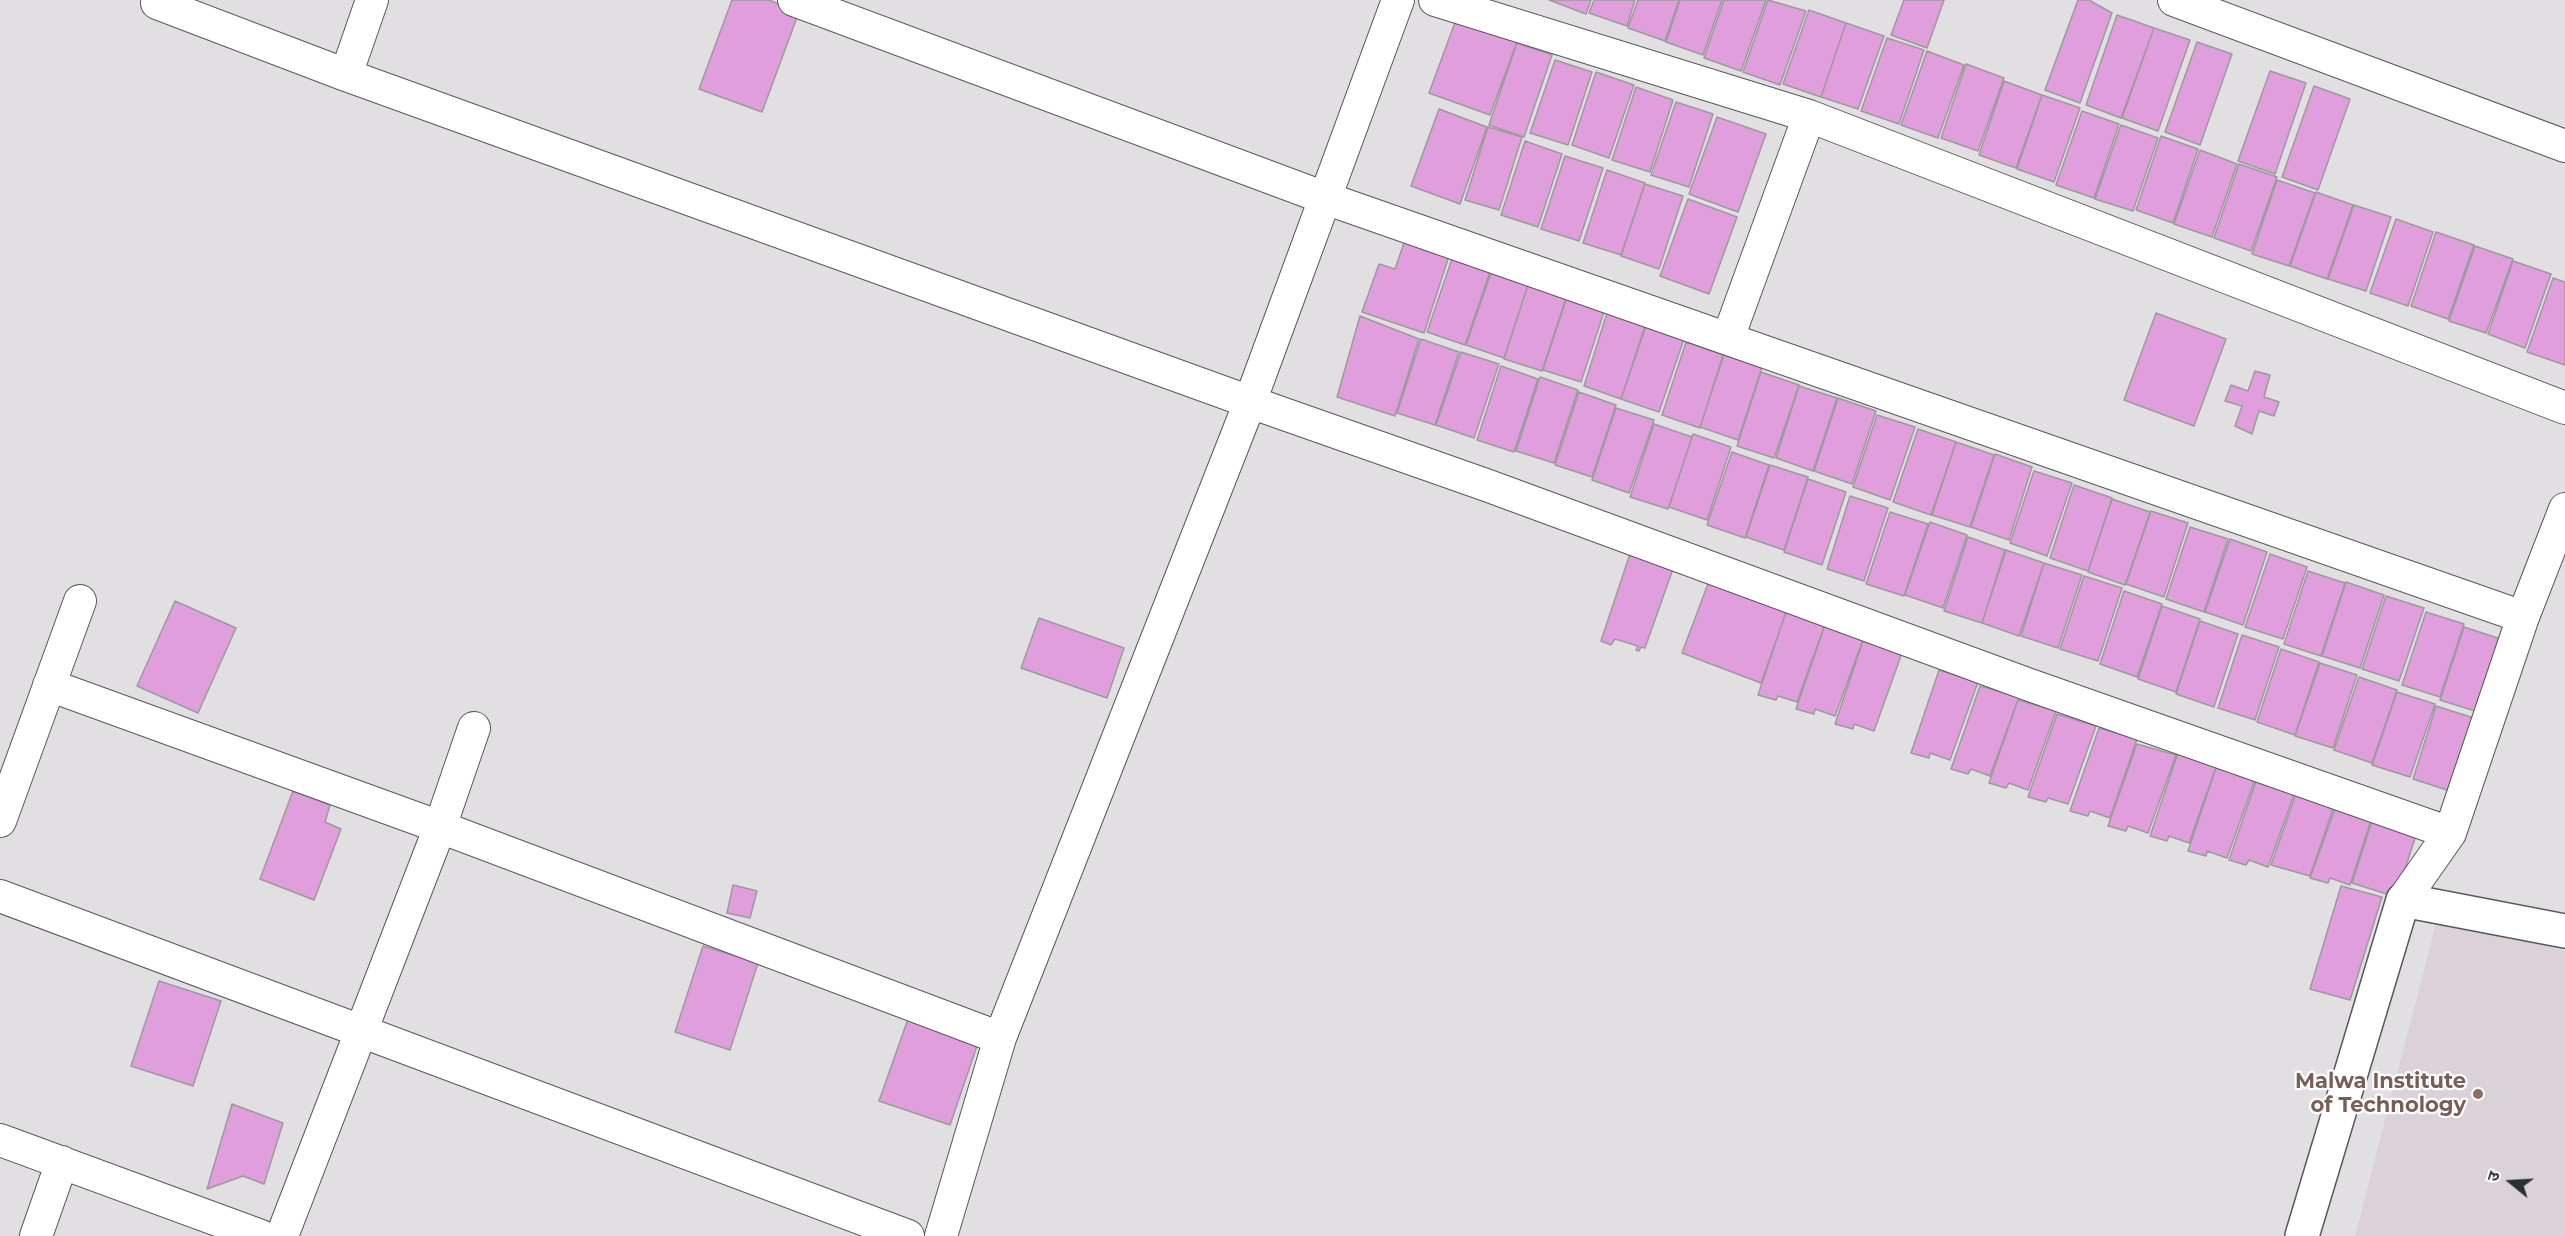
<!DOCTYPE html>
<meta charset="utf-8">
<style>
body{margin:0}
#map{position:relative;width:2565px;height:1236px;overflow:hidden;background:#e2dfe2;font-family:Montserrat,"Noto Sans Devanagari",sans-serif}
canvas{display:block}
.north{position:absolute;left:2481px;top:1152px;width:60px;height:60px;-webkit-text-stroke:4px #fff;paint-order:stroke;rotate:288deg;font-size:16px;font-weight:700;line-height:24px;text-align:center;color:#2f2e2f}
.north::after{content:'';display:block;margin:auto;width:21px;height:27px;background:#2f2e2f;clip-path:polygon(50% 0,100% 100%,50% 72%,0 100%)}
</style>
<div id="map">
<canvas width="2565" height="1236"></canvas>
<div class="north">उ</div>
</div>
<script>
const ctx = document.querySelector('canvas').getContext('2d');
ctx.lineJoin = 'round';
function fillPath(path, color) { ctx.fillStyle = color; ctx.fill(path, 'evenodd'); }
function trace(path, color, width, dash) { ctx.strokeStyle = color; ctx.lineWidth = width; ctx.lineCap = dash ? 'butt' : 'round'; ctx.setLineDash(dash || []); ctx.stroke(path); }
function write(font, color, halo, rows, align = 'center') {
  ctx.font = font + ' Montserrat,sans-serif'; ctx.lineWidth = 4.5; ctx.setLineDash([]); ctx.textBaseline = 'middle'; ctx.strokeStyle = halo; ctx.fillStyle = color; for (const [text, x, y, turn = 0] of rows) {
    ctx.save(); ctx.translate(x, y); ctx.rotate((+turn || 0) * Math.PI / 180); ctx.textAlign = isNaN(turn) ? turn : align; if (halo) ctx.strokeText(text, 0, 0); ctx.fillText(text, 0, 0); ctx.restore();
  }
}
fillPath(new Path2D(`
 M2438 916 2565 951V1236H2355Z`), '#dad1d9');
const building = new Path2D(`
 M732 0H769L799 12 762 112 699 89Z
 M1549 0H1591L1586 14Z
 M1594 0H1635L1627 26 1589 13Z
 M1638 0H1679L1665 41 1628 28Z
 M1680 0H1722L1703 55 1666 42Z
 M1724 0H1766L1741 71 1704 58Z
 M1768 0 1806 11 1780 85 1743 72Z
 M1904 0H1944L1927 48 1891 35Z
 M2078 0H2089L2112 13 2080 103 2045 90Z
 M1809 10 1846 23 1821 97 1783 84Z
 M2117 15 2154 28 2121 118 2086 105Z
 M1457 17 1518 39 1490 115 1429 93Z
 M1846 23 1884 36 1858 109 1821 97Z
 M2154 28 2190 40 2158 131 2122 118Z
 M1887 38 1924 50 1899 124 1861 111Z
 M2197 42 2232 54 2200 145 2165 132Z
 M1517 43 1552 55 1524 137 1489 125Z
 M1927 51 1964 65 1938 138 1901 125Z
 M1555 60 1592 72 1568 145 1530 133Z
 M1966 64 2004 78 1978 151 1941 138Z
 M2270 71 2306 83 2275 174 2238 161Z
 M1596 72 1634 85 1609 158 1572 145Z
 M2004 81 2042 95 2016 168 1979 155Z
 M2314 86 2350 99 2318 190 2282 177Z
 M1636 87 1673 100 1650 172 1612 160Z
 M2042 95 2080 108 2054 182 2017 169Z
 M1676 102 1713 114 1689 187 1651 175Z
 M1439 109 1487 127 1460 204 1411 186Z
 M2082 111 2119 124 2094 198 2056 185Z
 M1717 117 1766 134 1738 212 1689 194Z
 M2121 125 2158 138 2133 211 2095 199Z
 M1488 127 1522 137 1499 210 1465 200Z
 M2161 136 2198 149 2173 223 2136 210Z
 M1525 141 1562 154 1538 227 1501 215Z
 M2200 150 2237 164 2212 237 2174 224Z
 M1565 156 1603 168 1579 241 1541 229Z
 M2239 164 2277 177 2251 251 2214 238Z
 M1607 170 1645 183 1621 255 1583 243Z
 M2277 180 2315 193 2289 266 2252 254Z
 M1645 184 1683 196 1659 269 1621 256Z
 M2316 192 2353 205 2327 279 2290 266Z
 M1688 199 1737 217 1709 294 1660 276Z
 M2354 205 2391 217 2366 291 2328 279Z
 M2396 219 2433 232 2408 306 2370 293Z
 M2436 232 2474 245 2448 319 2411 306Z
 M1405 240 1449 256 1424 333 1362 312 1379 264 1395 269Z
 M2475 246 2513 259 2486 333 2449 321Z
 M1454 253 1492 266 1465 345 1427 332Z
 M2513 261 2551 274 2525 348 2488 334Z
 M1491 273 1528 285 1504 358 1466 345Z
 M2553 278 2565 282V365L2527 352Z
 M1528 285 1566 298 1542 371 1504 359Z
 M1567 297 1605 309 1581 382 1543 370Z
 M1607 313 1645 326 1621 399 1584 386Z
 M2156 313 2226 339 2194 426 2124 400Z
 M1360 316 1419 339 1395 416 1337 397Z
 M1646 326 1684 339 1659 412 1621 399Z
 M1421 339 1459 352 1435 425 1397 413Z
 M1686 342 1723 355 1700 428 1662 415Z
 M1461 352 1499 364 1474 438 1436 425Z
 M1724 355 1762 367 1738 440 1700 427Z
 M1501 366 1538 379 1514 452 1477 440Z
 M2255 371 2270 375 2264 397 2279 402 2274 416 2259 411 2252 434 2235 426 2242 406 2225 401 2231 385 2248 391Z
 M1761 372 1799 385 1774 458 1737 446Z
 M1540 377 1578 390 1554 463 1516 451Z
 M1799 386 1837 398 1813 471 1776 458Z
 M1579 392 1616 405 1592 477 1555 465Z
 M1838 398 1876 411 1852 484 1814 471Z
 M1616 408 1654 420 1629 493 1592 480Z
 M1877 415 1915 427 1890 500 1853 487Z
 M1654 424 1692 437 1668 509 1630 497Z
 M1918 429 1956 442 1931 515 1893 502Z
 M1693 434 1731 447 1707 520 1669 507Z
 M1956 442 1994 455 1970 527 1932 515Z
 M1732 452 1769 465 1745 538 1707 525Z
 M1995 454 2032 467 2009 540 1971 527Z
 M1770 465 1808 477 1784 550 1746 537Z
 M2034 471 2072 483 2047 556 2010 543Z
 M1808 479 1846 492 1822 565 1784 552Z
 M2074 485 2112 498 2088 571 2050 558Z
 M1850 496 1888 508 1864 581 1827 569Z
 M2112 499 2150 512 2125 585 2088 572Z
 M2151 511 2188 523 2164 597 2126 584Z
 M1890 512 1928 524 1904 596 1866 584Z
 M1930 522 1967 535 1943 608 1905 595Z
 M2190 527 2228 539 2204 612 2166 599Z
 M1968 537 2005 550 1982 623 1944 611Z
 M2230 539 2267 552 2243 625 2205 612Z
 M2006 550 2044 563 2019 636 1982 623Z
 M1631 551 1674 566 1645 648 1641 647 1639 651 1636 650 1638 646 1615 639 1611 645 1601 641Z
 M2270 554 2307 567 2283 639 2245 627Z
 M2044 563 2082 575 2058 648 2021 636Z
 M2308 571 2345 583 2321 656 2284 644Z
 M2084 576 2122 588 2098 661 2060 649Z
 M1709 581 1787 610 1761 683 1682 653Z
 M2346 582 2384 595 2360 668 2322 656Z
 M2124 591 2162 604 2137 677 2100 664Z
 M2386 596 2424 608 2399 681 2362 669Z
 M175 601 236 628 198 713 137 686Z
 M2162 606 2200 619 2176 692 2138 679Z
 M1786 612 1825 624 1797 702 1778 696 1776 700 1758 695Z
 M2426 612 2464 624 2440 697 2402 685Z
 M1039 618 1124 648 1107 698 1021 668Z
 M2200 621 2238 634 2214 707 2176 694Z
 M1825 625 1864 637 1835 716 1815 709 1814 714 1796 709Z
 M2464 627 2501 639 2478 712 2440 700Z
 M2242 635 2279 647 2255 720 2218 708Z
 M1863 641 1902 653 1874 731 1854 724 1853 729 1835 724Z
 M2281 649 2319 662 2295 735 2257 722Z
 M2320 663 2357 675 2333 748 2295 736Z
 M1939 670 1978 682 1950 760 1930 753 1929 758 1911 753Z
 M2359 677 2397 690 2372 763 2334 750Z
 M1980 686 2019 697 1990 776 1971 769 1968 774 1951 769Z
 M2397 692 2435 704 2410 777 2372 765Z
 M2018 700 2056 711 2028 790 2009 783 2006 788 1989 783Z
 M2436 706 2474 718 2450 791 2413 779Z
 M2057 714 2096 726 2068 804 2048 798 2046 802 2028 797Z
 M2099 728 2137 739 2110 818 2090 811 2088 816 2070 811Z
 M2137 744 2176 755 2148 833 2128 826 2126 831 2108 826Z
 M2178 753 2217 764 2189 843 2169 836 2167 841 2150 836Z
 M2216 768 2255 779 2227 858 2207 851 2206 856 2188 851Z
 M2257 778 2296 789 2268 867 2249 860 2246 865 2229 860Z
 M293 791 330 805 325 822 341 829 314 900 260 879Z
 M2296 794 2334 806 2310 876 2271 865Z
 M2336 806 2372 817 2350 885 2330 878 2328 883 2310 878Z
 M2372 821 2416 835 2396 897 2352 883Z
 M733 885 757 891 750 918 727 913Z
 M2341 886 2382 897 2350 1000 2310 989Z
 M703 946 758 963 730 1050 675 1032Z
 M159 981 221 1001 193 1086 131 1066Z
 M908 1019 978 1043 950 1125 879 1101Z
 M232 1104 283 1123 264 1184 243 1176 207 1189Z`);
fillPath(building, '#e19edd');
trace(building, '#9c9a9c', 1.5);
const minor = new Path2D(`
 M794 0 1325 198 2523 617
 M1435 0 1809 116 2565 408
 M2174 0 2565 146
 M157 3 346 75 372 0
 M346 75 1250 402 1486 485 2027 684 2450 833
 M1728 338 1809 116
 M49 685 440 827 1000 1038 941 1236
 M0 821 80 601
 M0 896 908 1236
 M2403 900 2450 833 2523 617 2565 509
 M1000 1038 1250 402 1398 0
 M0 1140 261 1236
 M36 1236 62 1162
 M282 1236 440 827 474 728`);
const tertiary = new Path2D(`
 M2302 1236 2403 900 2565 931`);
trace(minor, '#595759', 34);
trace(tertiary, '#595759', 36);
trace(minor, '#fff', 32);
trace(tertiary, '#fff', 33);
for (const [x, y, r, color] of [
 [2478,1094,6,"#8d6e63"]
]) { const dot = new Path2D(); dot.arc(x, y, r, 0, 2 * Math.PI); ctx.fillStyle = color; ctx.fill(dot); trace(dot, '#fff', 2); }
write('bold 21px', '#785e54', '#fff', [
 ["Malwa Institute",2466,1082],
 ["of Technology",2466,1106]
], 'right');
</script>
